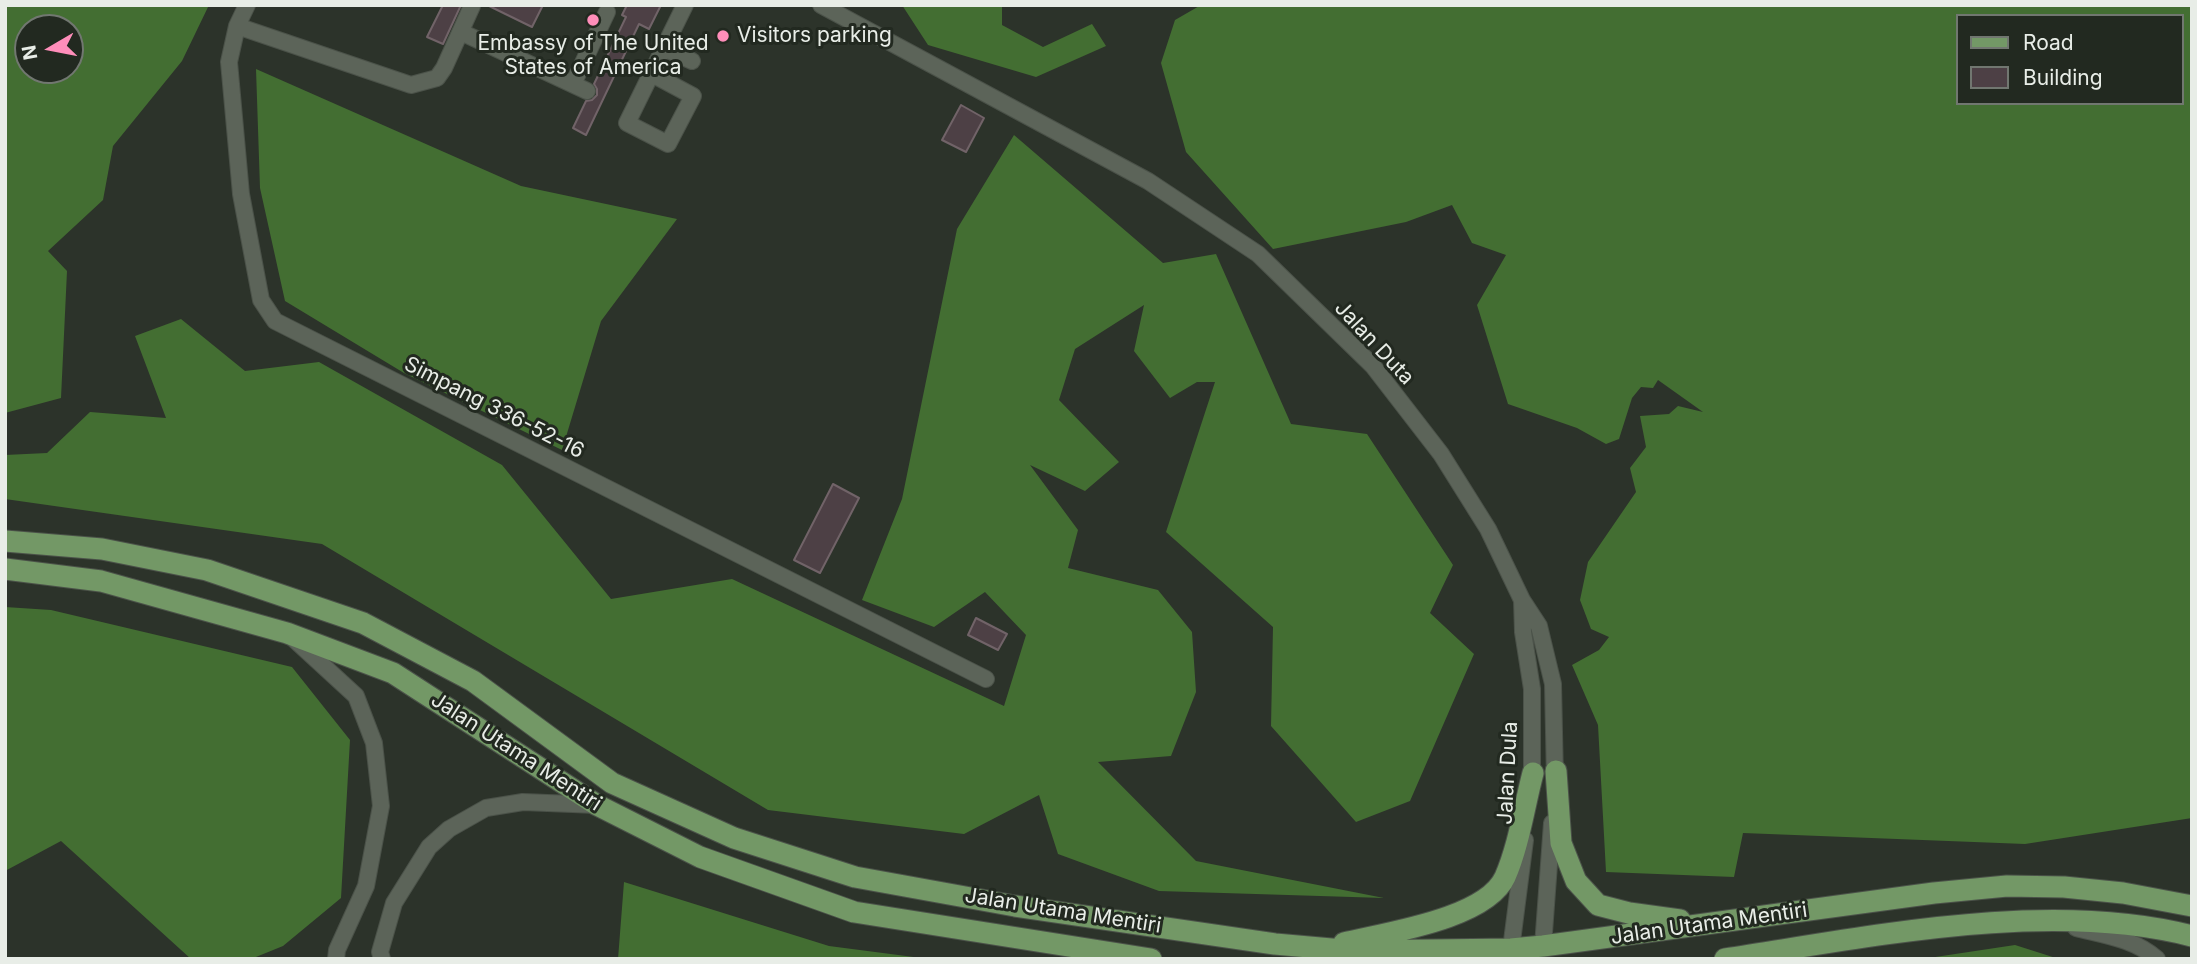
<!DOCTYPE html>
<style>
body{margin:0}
#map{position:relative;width:2197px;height:964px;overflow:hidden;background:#2c332a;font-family:Inter,sans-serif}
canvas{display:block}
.frame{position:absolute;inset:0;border:7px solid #e8ede7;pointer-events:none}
.legend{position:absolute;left:1956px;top:14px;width:228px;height:91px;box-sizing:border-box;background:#222920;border:2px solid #717770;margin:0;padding:9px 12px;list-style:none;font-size:21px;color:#e8ede7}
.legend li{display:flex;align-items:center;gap:14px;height:35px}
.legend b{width:35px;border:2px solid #717770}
.north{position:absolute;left:14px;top:14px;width:70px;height:70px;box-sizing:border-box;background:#222920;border:2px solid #717770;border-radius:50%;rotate:260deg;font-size:19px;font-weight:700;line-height:28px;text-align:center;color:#e8ede7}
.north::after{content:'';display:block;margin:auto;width:24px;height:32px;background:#ff8eba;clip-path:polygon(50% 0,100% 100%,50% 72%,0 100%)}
</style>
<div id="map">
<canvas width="2197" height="964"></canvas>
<div class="frame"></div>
<ul class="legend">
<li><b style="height:9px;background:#739866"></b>Road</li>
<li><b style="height:19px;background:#4d4045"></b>Building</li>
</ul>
<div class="north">N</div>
</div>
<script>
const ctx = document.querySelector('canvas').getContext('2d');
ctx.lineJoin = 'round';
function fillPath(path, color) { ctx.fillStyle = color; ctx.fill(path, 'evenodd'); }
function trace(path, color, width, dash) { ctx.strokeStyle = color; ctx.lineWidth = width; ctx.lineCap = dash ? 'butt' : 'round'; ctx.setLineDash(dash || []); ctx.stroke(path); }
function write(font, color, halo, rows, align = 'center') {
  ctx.font = font + ' Inter,sans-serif'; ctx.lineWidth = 6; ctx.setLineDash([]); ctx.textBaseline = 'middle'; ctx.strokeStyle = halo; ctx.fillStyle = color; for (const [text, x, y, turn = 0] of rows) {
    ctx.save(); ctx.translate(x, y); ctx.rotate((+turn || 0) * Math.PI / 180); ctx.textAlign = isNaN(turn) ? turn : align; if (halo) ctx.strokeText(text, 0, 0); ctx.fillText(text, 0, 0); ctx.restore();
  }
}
fillPath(new Path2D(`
 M5 5H209L182 61 113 146 103 200 48 251 67 271 61 398 5 413ZM70 28V70H28V28Z
 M902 5H1002V25L1043 47 1092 24 1106 46 1036 77 928 45Z
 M1201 5H2192V818L2025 844 1743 833 1734 877 1606 872 1598 725 1572 665 1599 650 1609 637 1591 629 1580 600 1588 562 1636 492 1630 468 1646 447 1640 416 1669 414 1678 406 1703 412 1658 380 1653 388 1641 387 1632 398 1619 439 1606 444 1577 428 1508 404 1477 305 1506 255 1472 243 1452 205 1406 222 1273 249 1186 152 1161 63 1175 20ZM1957 16H2181V103H1957Z
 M256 69 521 186 677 219 601 321 562 450 404 373 285 301 260 188Z
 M1014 135 1163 263 1216 254 1291 424 1367 434 1453 565 1430 613 1474 654 1410 801 1356 822 1271 726 1273 627 1166 532 1215 382H1197L1170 398 1134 351 1144 305 1075 349 1059 400 1119 462 1085 491 1030 465 1078 530 1068 568 1158 590 1192 632 1196 692 1171 756 1098 762 1196 861 1384 898 1159 891 1058 854 1039 795 964 834 768 810 322 544 5 499V455L47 453 90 412 166 418 135 336 181 319 245 371 319 362 502 465 611 599 732 579 1004 706 1026 635 985 592 934 627 862 600 902 499 957 229Z
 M5 607 51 610 292 667 350 740 341 898 283 946 251 959H191L61 841 5 871Z
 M624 882 829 946 929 959H618Z
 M2015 945 2059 959H1922Z`), '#436e32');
const building = new Path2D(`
 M443 5H461L443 44 427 37Z
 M487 5H543L532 27Z
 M627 5H661L649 29 639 24 586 135 573 128 586 101 592 100 597 95V89L594 84 626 17 622 15Z
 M961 105 984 118 966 152 942 140Z
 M833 484 859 498 820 573 794 560Z
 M976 618 1007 634 998 650 968 635Z`);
fillPath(building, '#4d4045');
trace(building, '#716368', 2);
const minor = new Path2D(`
 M247 5 237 26 229 62 241 194 261 300 275 321 986 679
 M821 5 1148 181 1258 254 1373 366 1441 454 1488 529 1522 600 1539 626 1553 684 1555 780
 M237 26 411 85 437 78 444 68 472 6
 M461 32 587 91
 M664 48 692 61
 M652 74 693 96 668 144 627 123 685 5
 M573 84 607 12
 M1522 600 1523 632 1532 689V783
 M294 639 356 696 374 743 381 806 366 886 337 950 336 959
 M2076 928C2104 935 2135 939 2157 959
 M1543 946 1552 823
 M1511 949 1525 840
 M382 959 380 952 394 903 429 847 449 829 486 808 523 802 597 805`);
const major = new Path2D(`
 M5 541 102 549 207 570 363 623 473 681 612 783 734 838 855 877 1015 906 1275 944 1354 951 1511 949 1543 946 1934 893 2007 886 2064 887 2123 893 2192 906
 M5 569 101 581 287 633 393 673 597 805 700 857 854 912 1151 959
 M1556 771 1561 843 1576 881 1598 905 1629 913 1680 920
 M1344 943C1385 933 1486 919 1505 877 1519 845 1524 807 1533 773
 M1725 959C1870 937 2048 899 2192 936`);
trace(minor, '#4b5249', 18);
trace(major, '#4b5249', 23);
trace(minor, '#5c6459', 16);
trace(major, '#739866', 21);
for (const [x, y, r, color] of [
 [593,20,7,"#ff8eba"],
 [723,36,7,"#ff8eba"]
]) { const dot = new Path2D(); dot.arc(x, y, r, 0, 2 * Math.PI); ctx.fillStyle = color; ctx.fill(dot); trace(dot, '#222920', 2.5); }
write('21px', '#e8ede7', '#222920', [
 ["Visitors parking",737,36],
 ["Embassy of The United",593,44,"center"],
 ["States of America",593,68,"center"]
], 'left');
write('21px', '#e8ede7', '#222920', [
 ["Jalan Duta",1374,343,47],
 ["Simpang 336-52-16",494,408,27],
 ["Jalan Utama Mentiri",516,752,33],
 ["Jalan Dula",1508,773,-87],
 ["Jalan Utama Mentiri",1063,911,9],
 ["Jalan Utama Mentiri",1709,924,-8]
]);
</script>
